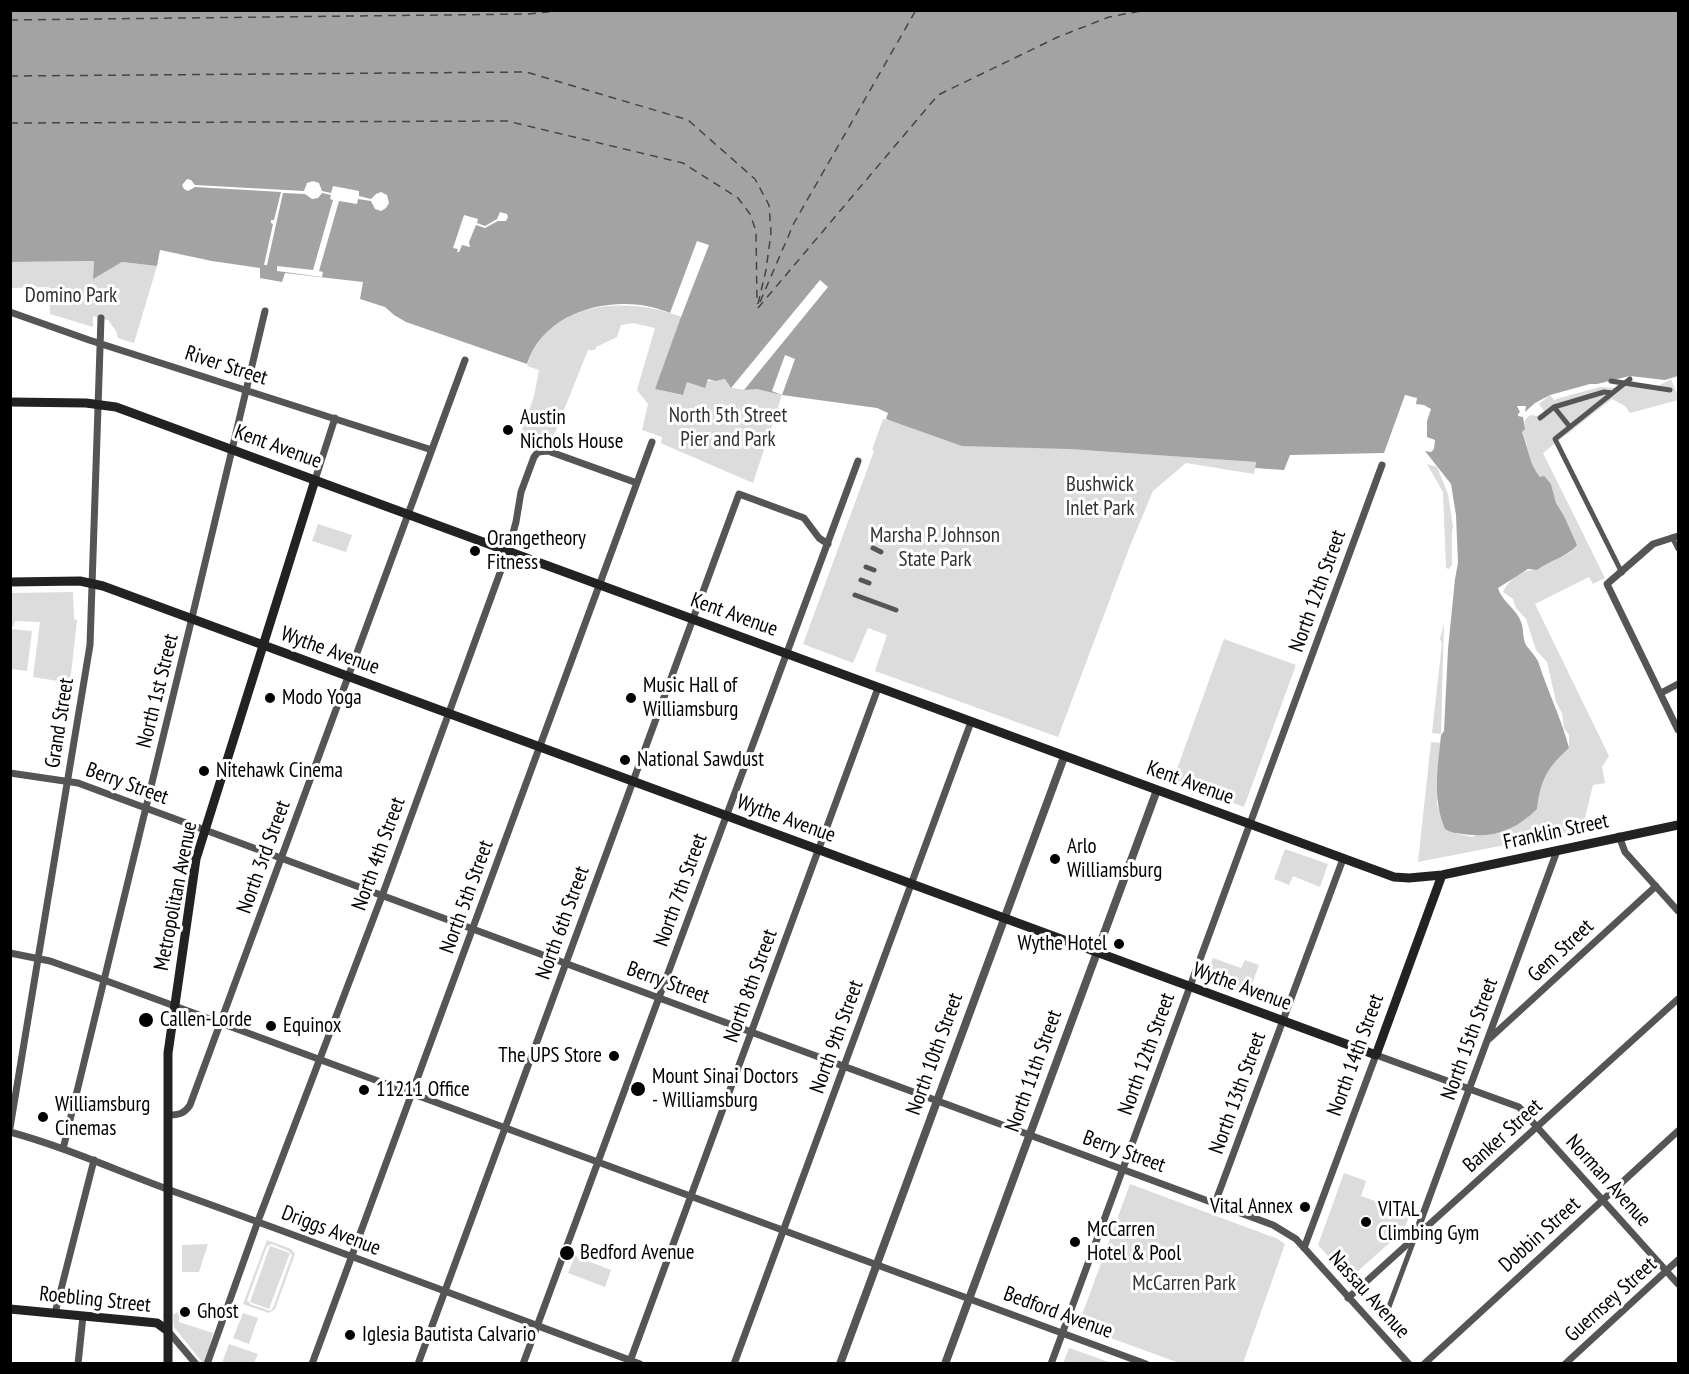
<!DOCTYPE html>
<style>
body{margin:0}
#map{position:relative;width:1689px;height:1374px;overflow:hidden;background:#fff;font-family:"PT Sans Narrow",sans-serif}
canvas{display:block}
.frame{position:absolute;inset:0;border:12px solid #000;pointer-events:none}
</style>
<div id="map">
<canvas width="1689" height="1374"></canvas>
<div class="frame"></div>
</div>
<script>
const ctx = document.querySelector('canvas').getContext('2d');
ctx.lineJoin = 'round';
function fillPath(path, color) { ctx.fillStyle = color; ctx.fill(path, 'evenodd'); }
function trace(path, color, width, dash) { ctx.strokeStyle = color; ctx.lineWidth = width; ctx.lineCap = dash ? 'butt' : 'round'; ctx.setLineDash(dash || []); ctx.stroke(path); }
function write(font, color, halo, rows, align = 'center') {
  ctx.font = font + ' "PT Sans Narrow",sans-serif'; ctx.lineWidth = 6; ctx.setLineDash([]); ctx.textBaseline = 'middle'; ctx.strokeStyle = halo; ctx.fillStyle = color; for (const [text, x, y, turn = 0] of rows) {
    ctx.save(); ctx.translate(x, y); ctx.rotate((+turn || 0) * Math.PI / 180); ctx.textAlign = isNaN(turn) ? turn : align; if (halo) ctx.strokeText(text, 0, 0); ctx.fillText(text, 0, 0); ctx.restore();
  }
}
fillPath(new Path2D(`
 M709 245 655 389 682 395 687 382C701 380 713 382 726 379L744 390 757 388 782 395 753 483 665 445 661 443 662 437 642 430 648 404 637 390 655 328 633 323 621 325 617 337 596 347 595 350H588L550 445 528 443 520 436 534 396 539 370 527 366C545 305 618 296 670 313Z
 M94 261 93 278 122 262 157 266 134 343 118 338 116 331 108 320 93 316V327L50 314 49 287 11 288 10 262Z
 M1630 376 1633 381 1658 386 1671 379 1678 396V400L1630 413 1625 406 1612 399 1543 453 1605 578 1593 584 1589 577 1535 604 1609 756 1602 767 1605 783 1593 785 1582 830 1418 862 1431 742 1440 743 1437 804 1443 825 1455 833 1472 837 1537 809C1541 779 1547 768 1569 748V735L1564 728 1562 713 1556 702 1547 662 1536 650 1526 619 1516 608 1513 599 1503 592C1509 579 1522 569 1537 570 1547 562 1559 559 1571 552L1574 539 1556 503 1551 484 1537 474 1526 450 1527 445 1522 431 1525 429C1524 421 1524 419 1531 415L1537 416 1544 411 1539 404 1550 395 1555 401 1556 399 1600 387 1614 388 1617 385 1610 384V379L1622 381Z
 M883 419 1069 449 1256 462 1254 474 1186 463 1153 491 1130 546 1058 737 875 671 887 635 868 628 853 663 803 644 874 451 872 450Z
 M1427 464 1437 467 1448 494 1453 527 1452 531V565L1449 569 1446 568 1443 492Z
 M318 524 352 535 346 552 312 541Z
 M73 592 74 619 77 620 70 683 33 677 40 622 15 621 13 627 11 626V593Z
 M1444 623 1441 734 1432 733 1442 643 1440 639Z
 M11 629 32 631 27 671 11 669Z
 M1224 639 1296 665 1244 807 1173 780Z
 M1285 849 1328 864 1320 887 1293 876 1289 885 1274 879Z
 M1213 958 1241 968 1245 960 1259 965 1248 995 1206 979Z
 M1344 1173 1366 1181 1361 1196 1410 1214 1404 1230 1349 1279 1318 1245Z
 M1130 1184 1278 1239 1285 1244 1243 1363H1179L1078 1326Z
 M267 1240 291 1249 295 1254 275 1309 269 1313 243 1304ZM272 1244 289 1251 292 1255 273 1308 270 1311 250 1304 247 1300 267 1246Z
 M208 1244 199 1272H182V1245Z
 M270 1246 290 1253 269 1309 250 1302Z
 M575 1256 611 1270 605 1287 568 1273Z
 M179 1311V1322L213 1333 205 1362H202L174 1327 173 1315Z
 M243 1313 258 1318 249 1344 233 1338Z
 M229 1344 258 1354 254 1363H222Z
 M1069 1348 1112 1363H1063Z`), '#dcdcdc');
fillPath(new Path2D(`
 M10 11H1678V376L1665 380 1630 376 1597 384H1590L1550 395 1535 403 1525 412 1526 406H1517L1520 412 1518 414V416L1523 417 1525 429 1522 432C1528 447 1529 464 1540 477L1544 476 1551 484 1556 503 1564 516 1577 545C1566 558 1550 560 1537 570L1528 569 1498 588C1502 602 1516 608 1521 622 1524 629 1522 637 1526 645 1530 651 1537 657 1539 664 1548 692 1562 720 1569 748 1547 768 1541 779 1537 809 1516 830 1492 839 1463 834 1456 833 1451 833 1445 829 1432 799 1438 766 1441 735L1444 731 1448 649 1455 579 1458 563 1456 515 1451 484 1425 451 1431 452 1434 449 1435 440 1427 437V421L1431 409 1424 405 1416 404 1417 398 1405 395 1384 453 1290 455 1284 470 1255 468 1256 462 1069 449 962 446 886 419 888 413 877 408 782 395 757 389 744 390 731 388 725 379 715 381 708 379 705 388 687 382 683 395 655 389 681 317C668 312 655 307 641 305 596 299 542 317 527 364L406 322 394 315 385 307 360 299 363 282 285 273 282 282 260 278V268L212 261 160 250 157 266 122 262 93 279 94 261 11 262Z`), '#a3a3a3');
fillPath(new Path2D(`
 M187 179 191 180 195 185 304 191 307 183 313 181 319 183 322 191 331 193 333 186 359 191V196L371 199 376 194 381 192 387 195 389 203 386 208 381 211 375 209 371 201 358 199 357 204 339 201 319 271 323 272 322 277 277 271V266L313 270 333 200 330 199 331 195 322 193 318 198 312 199 305 194 283 193 267 265H264L273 224 271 223V220H274L281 192 195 187 188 191 184 189 182 185Z
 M500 212 507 214 508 217 506 221H498L485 228 476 225 469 242 470 247 462 245 459 252H457L458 249 453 248 464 215 478 219 477 223 485 226 497 219Z
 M697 241 709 245 681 317 670 313Z
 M820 280 828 287 744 390 731 388Z
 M785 355 795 359 782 395 772 391Z`), '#fff');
trace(new Path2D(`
 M10 20 528 14 565 10
 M10 76 526 72 688 120 755 179 769 205 771 233 766 270 757 308
 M10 123 507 121 683 163 738 198 750 214 756 231 757 304
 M760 302 794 223 916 10
 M758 308 938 95 1058 37 1109 17 1146 10`), '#444', 1.5, [8, 6]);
trace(new Path2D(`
 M1611 381 1670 390
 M1554 407 1570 427
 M1540 418 1554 407 1604 392 1612 393
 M1672 537 1678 549
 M873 548 881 552
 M866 567 874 570
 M1622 573 1555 439 1630 379
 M861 580 869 583
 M855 595 896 610
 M1384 1320 1414 1240`), '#555', 5);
trace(new Path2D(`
 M10 312 89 340 432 450
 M315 480 335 418
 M1678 536 1653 544 1607 584 1678 730
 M1661 693 1678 684
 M10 773 78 783 1273 1225 1296 1239 1409 1364
 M1619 836 1625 852 1678 911
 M10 953 50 961 104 980 1146 1364
 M1489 1039 1656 886
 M168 1115C179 1115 184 1114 190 1105L465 360
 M10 1128 90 645 101 318
 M10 1132C69 1148 124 1174 181 1194 334 1249 487 1307 640 1364
 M63 1149 190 626 265 311
 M1215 1203 1343 859
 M1415 1236 1557 851
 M1304 1248 1376 1055 1519 1107 1678 1284
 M1348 1298 1678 999
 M55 1313 94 1160
 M168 1331 196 1364
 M78 1364 83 1316
 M207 1364 258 1221 382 896 508 551 516 522 521 492 534 457 538 452 548 451 637 483
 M312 1364 652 442
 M418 1364 739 494 804 518 819 538 828 544
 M523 1364 858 461
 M629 1364 878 688
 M734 1364 971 722
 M1051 1364 1382 465
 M1424 1364 1678 1131
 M1565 1364 1678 1260`), '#555', 7);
trace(new Path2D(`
 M840 1364 1064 757
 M945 1364 1157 790`), '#555', 8);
trace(new Path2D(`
 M10 402 86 403 116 407 1394 877 1409 878 1442 875 1678 825
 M10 582 80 581 103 586 1376 1055 1442 875
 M10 1309 157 1323 168 1331
 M168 1364V1053L196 859 315 480`), '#222', 9);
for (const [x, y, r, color] of [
 [508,430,6,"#000"],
 [475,551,6,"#000"],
 [270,698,6,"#000"],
 [631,698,6,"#000"],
 [625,760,6,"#000"],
 [204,771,6,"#000"],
 [1055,859,6,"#000"],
 [1119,944,6,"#000"],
 [146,1020,8,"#000"],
 [271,1026,6,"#000"],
 [614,1056,6,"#000"],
 [638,1089,8,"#000"],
 [364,1090,6,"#000"],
 [43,1117,6,"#000"],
 [1305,1207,6,"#000"],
 [1366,1222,6,"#000"],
 [1075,1242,6,"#000"],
 [567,1253,8,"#000"],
 [185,1312,6,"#000"],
 [350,1335,6,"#000"]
]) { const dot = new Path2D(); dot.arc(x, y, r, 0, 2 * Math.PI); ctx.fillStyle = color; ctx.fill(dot); trace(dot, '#fff', 2); }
write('21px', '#333', '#fff', [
 ["Domino Park",71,296],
 ["North 5th Street",728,416],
 ["Pier and Park",728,440],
 ["Bushwick",1100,485],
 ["Inlet Park",1100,509],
 ["Marsha P. Johnson",935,536],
 ["State Park",935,560],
 ["McCarren Park",1184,1284]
]);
write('21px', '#000', '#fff', [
 ["River Street",226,366,18],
 ["Kent Avenue",278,447,20],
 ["North 12th Street",1318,591,-70],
 ["Kent Avenue",734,615,20],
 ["Wythe Avenue",330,651,20],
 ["North 1st Street",158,691,-76],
 ["Grand Street",60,723,-81],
 ["Kent Avenue",1190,783,20],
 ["Berry Street",127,784,20],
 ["Wythe Avenue",786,819,20],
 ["Franklin Street",1556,832,-12],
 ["North 4th Street",379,854,-70],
 ["North 3rd Street",264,857,-70],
 ["North 7th Street",681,890,-70],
 ["Metropolitan Avenue",176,896,-79],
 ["North 5th Street",467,897,-70],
 ["North 6th Street",563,923,-70],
 ["Gem Street",1561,951,-43],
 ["Berry Street",668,983,20],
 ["North 8th Street",751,986,-70],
 ["Wythe Avenue",1242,987,20],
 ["North 9th Street",837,1037,-70],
 ["North 15th Street",1470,1039,-70],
 ["North 10th Street",935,1054,-70],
 ["North 12th Street",1147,1054,-70],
 ["North 14th Street",1356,1055,-70],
 ["North 11th Street",1034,1071,-70],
 ["North 13th Street",1238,1093,-70],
 ["Banker Street",1503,1136,-42],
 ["Berry Street",1124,1152,20],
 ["Norman Avenue",1608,1181,48],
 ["Driggs Avenue",331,1231,21],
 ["Dobbin Street",1540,1235,-42],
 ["Nassau Avenue",1369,1295,48],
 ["Roebling Street",95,1300,6],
 ["Guernsey Street",1611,1300,-42],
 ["Bedford Avenue",1058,1313,20]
]);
write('21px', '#000', '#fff', [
 ["Austin",520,418],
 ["Nichols House",520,442],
 ["Orangetheory",487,539],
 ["Fitness",487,563],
 ["Music Hall of",643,686],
 ["Williamsburg",643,710],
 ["Modo Yoga",282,698],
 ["National Sawdust",637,760],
 ["Nitehawk Cinema",216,771],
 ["Arlo",1067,847],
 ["Williamsburg",1067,871],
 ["Wythe Hotel",1107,944,"right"],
 ["Callen-Lorde",160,1020],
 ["Equinox",283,1026],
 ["The UPS Store",602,1056,"right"],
 ["Mount Sinai Doctors",652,1077],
 ["- Williamsburg",652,1101],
 ["11211 Office",376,1090],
 ["Williamsburg",55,1105],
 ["Cinemas",55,1129],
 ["Vital Annex",1293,1207,"right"],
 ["VITAL",1378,1210],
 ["Climbing Gym",1378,1234],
 ["McCarren",1087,1230],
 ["Hotel & Pool",1087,1254],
 ["Bedford Avenue",580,1253],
 ["Ghost",197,1312],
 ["Iglesia Bautista Calvario",362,1335]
], 'left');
</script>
